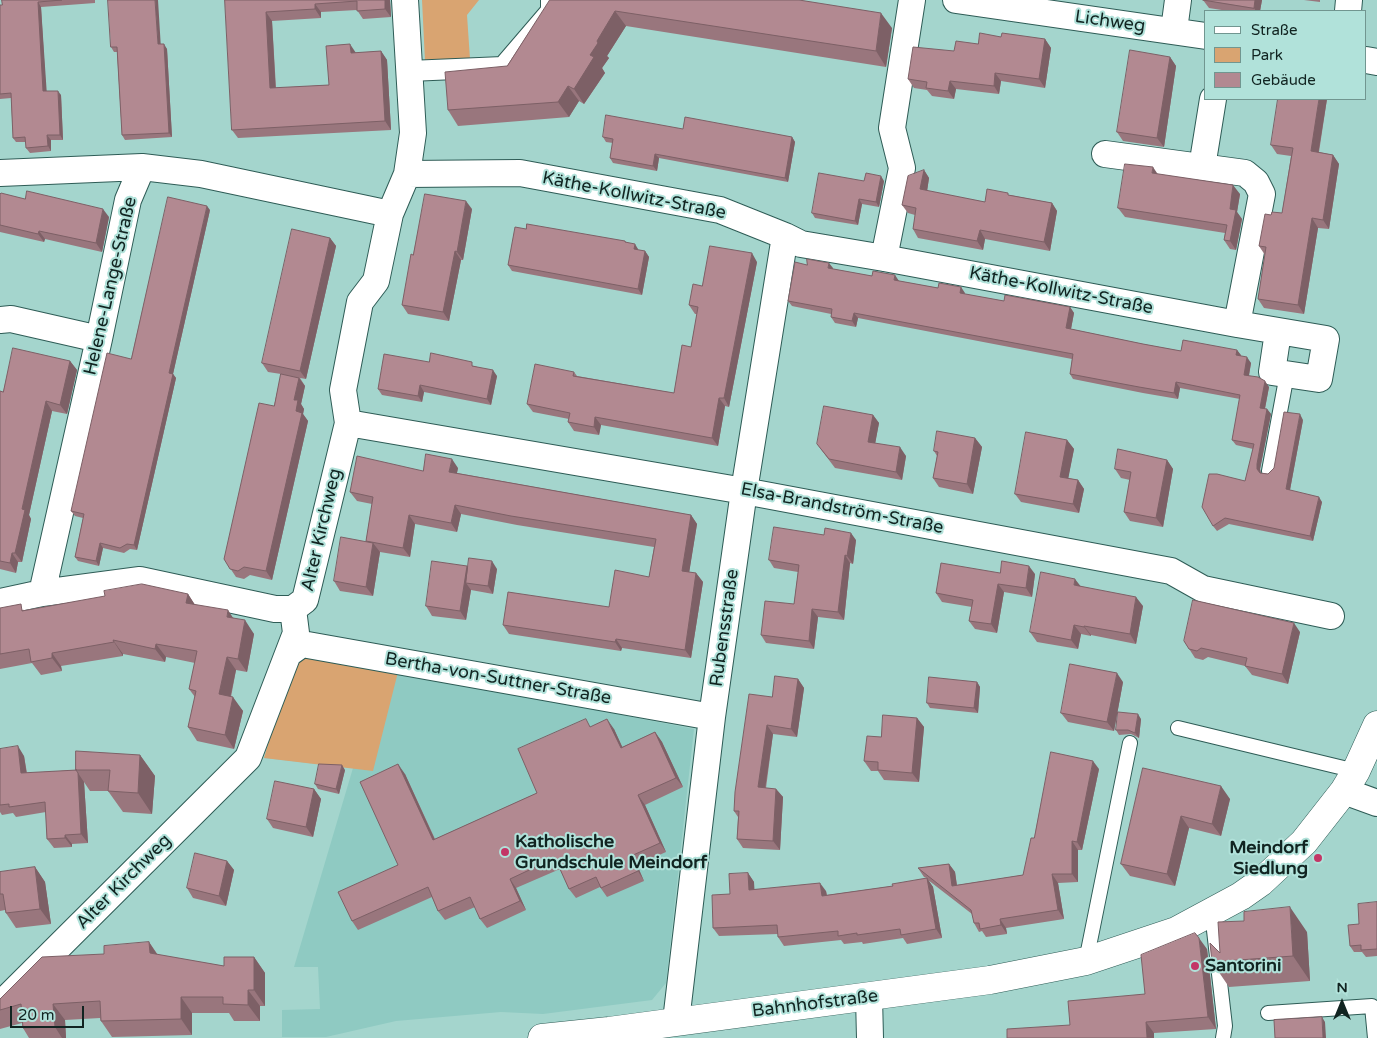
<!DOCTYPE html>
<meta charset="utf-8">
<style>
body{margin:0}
#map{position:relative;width:1377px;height:1038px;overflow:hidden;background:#a4d5cd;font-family:"Varela Round",sans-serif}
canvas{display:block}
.legend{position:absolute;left:1204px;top:10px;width:162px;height:90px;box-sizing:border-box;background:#b1e2da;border:1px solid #719690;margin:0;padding:6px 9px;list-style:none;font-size:15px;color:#112421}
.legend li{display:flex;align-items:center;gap:10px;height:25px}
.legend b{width:25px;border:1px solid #719690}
.north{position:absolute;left:1317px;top:978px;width:50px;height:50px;-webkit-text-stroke:4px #b1e2da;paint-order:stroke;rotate:0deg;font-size:14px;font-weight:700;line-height:20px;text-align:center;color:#112421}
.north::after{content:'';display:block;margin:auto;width:18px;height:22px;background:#112421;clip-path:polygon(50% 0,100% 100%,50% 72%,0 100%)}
.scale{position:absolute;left:10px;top:1006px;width:74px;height:22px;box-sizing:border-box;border:2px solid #112421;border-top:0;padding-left:6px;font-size:15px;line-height:18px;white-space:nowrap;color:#112421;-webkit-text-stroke:4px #b1e2da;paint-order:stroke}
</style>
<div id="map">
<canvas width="1377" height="1038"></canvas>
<ul class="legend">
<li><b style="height:6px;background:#fff"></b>Straße</li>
<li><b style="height:14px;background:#d9a471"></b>Park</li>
<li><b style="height:14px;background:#b28991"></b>Gebäude</li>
</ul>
<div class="north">N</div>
<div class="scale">20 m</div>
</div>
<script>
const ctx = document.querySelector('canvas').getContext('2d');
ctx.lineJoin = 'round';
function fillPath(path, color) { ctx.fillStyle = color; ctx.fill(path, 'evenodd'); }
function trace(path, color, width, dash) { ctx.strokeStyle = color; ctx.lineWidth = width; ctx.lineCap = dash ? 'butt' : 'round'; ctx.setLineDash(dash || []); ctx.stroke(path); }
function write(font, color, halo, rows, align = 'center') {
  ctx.font = font + ' "Varela Round",sans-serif'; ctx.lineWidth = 4; ctx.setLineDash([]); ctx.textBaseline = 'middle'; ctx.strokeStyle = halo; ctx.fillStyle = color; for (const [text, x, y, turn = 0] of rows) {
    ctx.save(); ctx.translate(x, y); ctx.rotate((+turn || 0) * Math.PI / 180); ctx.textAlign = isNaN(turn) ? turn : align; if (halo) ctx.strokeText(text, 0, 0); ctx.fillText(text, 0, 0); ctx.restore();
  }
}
fillPath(new Path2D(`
 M310 655 694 729 666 983 652 1000 543 1014 501 1012 396 1021 326 1037H282V1010L320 1009 318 967H294L353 768 264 758Z`), '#8fcac2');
fillPath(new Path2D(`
 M422 0H479L467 15 470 59 425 61Z
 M310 655 398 672 373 771 264 758 291 665Z`), '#d9a471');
const service = new Path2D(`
 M1269 471 1287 374
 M1178 728 1356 771
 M1212 913 1225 1026 1223 1038
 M1086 961 1130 743
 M1268 1013 1372 1006 1375 1038`);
const pedestrian = new Path2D(`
 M409 71 503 67 551 11V0`);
const minor = new Path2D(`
 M956 0 1206 36
 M1348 11 1349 0
 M1174 30 1178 0
 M1366 60 1377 62
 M1202 167 1213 99
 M0 173 142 167
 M407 174 520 173 720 210 785 236 801 244 884 258 1237 324 1262 194 1256 182 1245 173 1105 154
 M884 258 902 168 892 128 912 0
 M0 320 11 319 99 339
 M1237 324 1326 339 1319 379 1272 372 1278 332
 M348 423 744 491 1171 571 1203 589 1331 616
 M42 593 99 339 128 200 142 167 201 174 390 214
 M0 602 42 593 140 580 275 609H293
 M293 609 305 600 348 423 343 390 360 302 376 281 390 214 407 174 413 133 405 0
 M288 654 302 644 712 717
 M1344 791 1377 803
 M869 997 870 1038
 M0 1005 248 758 296 633 293 609
 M676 1021 712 717 744 491 785 236`);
const secondary = new Path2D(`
 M542 1038 609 1031 990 980 1086 961 1176 931 1241 896 1261 882 1304 842 1344 791 1356 771 1377 725`);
trace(service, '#2e5c56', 16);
trace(pedestrian, '#2e5c56', 22);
trace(minor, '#2e5c56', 28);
trace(secondary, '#2e5c56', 29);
trace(service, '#fff', 14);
trace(pedestrian, '#fff', 20);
trace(minor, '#fff', 26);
trace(secondary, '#fff', 28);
fillPath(new Path2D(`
 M2 0H95V3L41 7 46 91 61 95 63 140H51V151L30 153 26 148V142H16L13 138 11 98 0 99V5H2Z
 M225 0H390L391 17 363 19 357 10 321 12V18L272 21 276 88 329 85 356 53 381 51 387 60 391 130 238 138 232 130Z
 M550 0 892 28 886 67 626 26 607 56 609 58 602 68 605 73 584 104 579 101 569 117 458 126 448 110 507 66Z
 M1203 0H1262L1260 11H1228L1209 8Z
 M1304 0H1320V2Z
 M1001 37 1045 39 1051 48 1045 88 1001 81 999 94 956 89 954 99 932 96 927 90 914 88 908 79 954 51Z
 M161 44 167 49 172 137 125 140 122 135 117 52H114L111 47Z
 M1170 57 1176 66 1164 147 1123 141 1117 132Z
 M1327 99 1319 152 1333 155 1339 164 1329 229 1318 228 1304 314 1264 308 1258 299 1265 255 1259 246 1271 215 1282 213 1291 156 1277 154 1271 145Z
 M683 129 792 137 795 142 788 182 659 158 657 171 613 163 610 158 613 143 606 142 603 137Z
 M924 170 929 178 927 191 985 202 1010 195 1052 203 1057 211 1050 251 985 239 983 250 918 238 913 229 915 215 908 213 902 205Z
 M1157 174 1240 194 1237 212 1242 219 1236 250 1230 249 1224 240 1225 233 1125 217 1118 208Z
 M864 181H884L879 207 862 204 858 225 815 218 812 213Z
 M0 194 109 217 102 252 45 239 44 242 0 232Z
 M472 209 463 260H461L449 321 408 314 402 305 413 255Z
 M210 210 173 374 176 378 137 550 130 549 124 553 103 548 99 566 78 561 75 557 83 518 75 516 71 511 131 359Z
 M526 229 625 241 626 242 638 249V250L645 251 649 257 642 295 512 271 508 265Z
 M330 238 336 246 306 379 300 378 305 386 301 404 304 409 303 414 308 421 272 580 250 575 244 579 236 577 224 559 274 406 281 374 268 372 262 363Z
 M757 262 729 407 725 406 718 446 601 425 599 435 574 431 568 422 569 419 533 412 527 404 574 372 577 376 674 393 691 347 697 314H695L689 305 702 286Z
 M807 265 833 268V269L938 288 961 287 964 294 1004 301 1070 307 1074 313 1071 329 1143 344 1181 351 1237 350 1241 356 1251 363 1249 376 1269 387 1265 409H1267L1271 414 1260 469 1261 473 1268 474 1274 468 1303 420 1290 490 1322 502 1313 541 1229 524 1217 531 1213 526 1245 481 1253 449 1236 445 1232 440 1240 399 1180 388 1178 399 1143 393 1073 379 1070 374 1072 359 858 318 856 327 835 323 831 317V314L792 306 788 301Z
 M70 361 77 370 67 414 52 411 29 515 31 519 22 562H18L16 573 0 569V391L3 392Z
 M429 362 475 366 497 376 491 405 424 392 422 402 382 395 378 389Z
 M873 415 879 423 875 443 906 456 902 480 835 468 817 444Z
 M975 438 982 447 973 494 939 487 933 478 937 456 934 451Z
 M1067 440 1074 449 1068 478 1078 480 1084 489 1079 513 1021 502 1015 494Z
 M1167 460 1173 469 1163 527 1130 521 1124 512 1130 480 1121 478 1115 469Z
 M458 468 457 473 691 515 697 524 689 572 696 573 703 582 691 658 622 648 621 651 509 634 503 625 609 607 649 577 654 547 517 525 461 514 457 532 415 524 410 557 380 552 373 596 340 591 334 581 366 541 372 504 357 501 350 492 423 471Z
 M856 540 853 564 850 563 844 620 818 617 814 649 766 643 761 635 794 604 798 572 774 568 769 560Z
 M468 568 497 569 493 594 471 590 466 620 432 616 426 606Z
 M1000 573 1035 574 1032 597 1004 592 997 633 975 629 969 621 972 607 942 602 936 593Z
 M1080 587 1143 606 1136 644 1091 635V636L1081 634 1078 649 1037 642 1030 632Z
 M188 594 195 605 234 618 254 634 247 672 236 670 231 697 243 711 234 749 197 741 188 727 195 697 189 689 195 663 166 657 165 662 123 654V656L61 666 62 671 41 675 32 663 0 669V608L25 610Z
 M1300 632 1288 684 1252 675 1245 666 1208 657 1203 660 1195 658 1184 641Z
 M798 679 804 688 797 737 773 734 766 788 776 789 783 797 780 850 743 848 737 839 738 817 734 811 772 697Z
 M977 682 980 687 978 713 930 708 927 703Z
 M1123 682 1114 731 1068 722 1061 713Z
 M917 718 924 727 919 782 884 780 878 771H871L864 761 881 737Z
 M1141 719 1139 738 1131 734 1119 735 1116 730Z
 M591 727 614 729 622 747 655 732 662 742 683 787 645 805 666 852 637 865 644 881 607 897 600 887 576 898 569 889 560 869 516 888 526 910 487 928 480 919 475 907 445 920 438 911 432 897 358 930 352 921 398 865 405 774 435 839 537 793Z
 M0 749 24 756 27 773 76 770 140 755 155 776 152 814 123 812 108 791H90L84 782 88 843 72 844V847L54 848 47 839 46 812 16 817 13 813 2 815 0 812Z
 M1143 768 1230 799 1221 836 1189 828 1175 886 1130 876 1121 864Z
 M1099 769 1082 850H1078V882L1058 883 1064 919 1006 928 1007 934 986 937 982 931 979 932 974 923 972 914 928 880 933 887 942 938 907 944 903 938 863 944 862 942 844 944 841 940 784 946 778 937V934L719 936 713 928 730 894 748 873 754 882V889L826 891 827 895 893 886 927 878 924 877 918 868 949 864 955 872 957 885 1023 875 1034 838Z
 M345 770 339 794 318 789 315 784Z
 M314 789 321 799 313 837 273 828 267 819Z
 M227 861 234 870 226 906 193 898 187 888Z
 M35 867 45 882 51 924 16 928 6 913 5 910 0 911V872Z
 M1377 902V956L1366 957 1362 952H1354L1350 946Z
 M1307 932 1310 981 1229 987 1212 962 1220 953Z
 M149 942 158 955 224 966 254 957 265 973V1006H260V1021H234L229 1013H192V1035L112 1037 101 1021 100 1018 65 1020 66 1038H29L23 1028 22 1023 0 1029V999L104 954Z
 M1207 949 1216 1029 1154 1033 1070 1025 1145 994Z`), '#99767d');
fillPath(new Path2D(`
 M155 0H158L161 49 158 44Z
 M385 0H390L391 17 385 9Z
 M1255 0H1262L1260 11H1256L1254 8Z
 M38 2 41 7 47 96 43 91Z
 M315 4 321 12V18L315 9Z
 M615 11 626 26 607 56 609 58 602 68 605 73 584 104 574 89 597 41Z
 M266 12 272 21 276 96 270 88Z
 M881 13 892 28 886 67 876 51Z
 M1045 39 1051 48 1045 88 1039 79Z
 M164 44 167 49 172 137 169 133Z
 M350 44 356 53H351Z
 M381 51 387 60 391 130 385 121Z
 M1170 57 1176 66 1164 147 1157 138Z
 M995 73 1001 81 999 94 994 86Z
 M950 81 956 89 954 99 948 91Z
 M568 86 579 101 569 117 558 102Z
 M58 91 61 95 63 140 60 135Z
 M1319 99H1327L1317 161 1311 151Z
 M47 135 51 140V151L48 146Z
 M792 137 795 142 788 182 785 178Z
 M655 154 659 158 657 171 653 166Z
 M1333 155 1339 164 1329 229 1323 220Z
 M1153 167 1159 176 1152 173Z
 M924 170 929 178 926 198 920 189Z
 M881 176 884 181 879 207 876 202Z
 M1233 185 1240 194 1237 212 1242 219 1236 250 1230 241V209Z
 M859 199 862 204 858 225 855 221Z
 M466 201 472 209 463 260 457 252Z
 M1052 203 1057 211 1050 251 1044 242Z
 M207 206 210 210 173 374 176 378 137 550 134 545 169 373Z
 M103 209 109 217 102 252 96 243Z
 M1312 218 1318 228 1304 314 1298 305Z
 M980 230 985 239 983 250 977 241Z
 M39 231 45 239 44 242 38 234Z
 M330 238 336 246 306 379 300 371Z
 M635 244 638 249V255L634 249Z
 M455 251 461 260 449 321 443 312Z
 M645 251 649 257 642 295 638 289Z
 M752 253 757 262 729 407 724 398Z
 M829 263 833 268 832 274 828 268Z
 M895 275 899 281 898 286 894 280Z
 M961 287 965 293 964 298 960 293Z
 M1070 307 1074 313 1070 334 1066 328Z
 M854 313 858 318 856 327 852 321Z
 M1237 350 1241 355 1240 361 1236 355Z
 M1247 357 1251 363 1248 380 1244 375Z
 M70 361 77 370 67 414 60 405Z
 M493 370 497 376 491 405 487 399Z
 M299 378 305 386 301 404 304 409 303 414 308 421 272 580 266 571 296 411 294 400Z
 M1265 381 1269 387 1264 413 1260 408Z
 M1176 382 1180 388 1178 399 1174 393Z
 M420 385 424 392 422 402 418 396Z
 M719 398 725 406 718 446 712 438Z
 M46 401 52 411 29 515 31 519 22 562 15 553 22 509Z
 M1267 409 1271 414 1260 469 1261 474 1257 469V464Z
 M1300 414 1303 420 1289 495 1286 489Z
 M873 415 879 423 874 450 868 442Z
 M595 417 601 425 599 435 594 427Z
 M975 438 982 447 973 494 967 484Z
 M1067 440 1074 449 1067 485 1060 477Z
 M900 447 906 456 902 480 896 472Z
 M452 459 458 468 455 481 449 472Z
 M1167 460 1173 469 1163 527 1156 518Z
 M1078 480 1084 489 1079 513 1073 504Z
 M1319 497 1322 502 1313 541 1310 536Z
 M455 505 461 514 457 532 451 523Z
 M409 515 415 524 410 557 403 548Z
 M691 515 697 524 688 580 682 571Z
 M851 533 856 540 853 564 847 556Z
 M100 543 103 548 99 566 96 561Z
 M373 543 380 552 373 596 366 587Z
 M12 553 18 562 16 573 10 563Z
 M845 555 850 563 844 620 838 612Z
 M492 561 497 569 493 594 488 586Z
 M467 566 473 576 466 583 471 590 466 620 460 611Z
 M1029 566 1035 574 1032 597 1026 588Z
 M696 573 703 582 691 658 685 650Z
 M1075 579 1082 588 1074 585Z
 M998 584 1004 592 997 633 991 624Z
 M188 594 197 608 186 603Z
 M1136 597 1143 606 1136 644 1130 634Z
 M812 609 818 617 814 649 809 641Z
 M228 610 237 624 227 617Z
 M245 620 254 634 247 672 238 659Z
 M1294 623 1300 632 1288 684 1282 674Z
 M1074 625 1081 634 1078 649 1071 640Z
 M1084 626 1091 635V636L1084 627Z
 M616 639 622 648 621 651 615 642Z
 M113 640 123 654V656L114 642Z
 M156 644 166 657 165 662 155 649Z
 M52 653 61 666 62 671 52 658Z
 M227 657 236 670 228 708 219 694Z
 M1117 673 1123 682 1114 731 1107 722Z
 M798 679 804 688 797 737 791 729Z
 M977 682 980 687 978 713 974 708Z
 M233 697 243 711 234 749 225 735Z
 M1138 714 1141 719 1139 738 1135 733Z
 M917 718 924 727 919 782 912 773Z
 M607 719 614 729 627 757 621 748Z
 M767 725 773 734 764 796 758 787Z
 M655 732 662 742 683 787 676 778Z
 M18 746 24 756 28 783 21 773Z
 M140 755 155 776 152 814 138 793Z
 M1093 761 1099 769 1082 850 1077 842Z
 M398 764 405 774 439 849 433 840Z
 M342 765 345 770 339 794 336 789Z
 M78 773 84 782 88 843 81 834Z
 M1221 786 1230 799 1221 836 1212 824Z
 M314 789 321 799 313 837 306 827Z
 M776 789 783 797 780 850 773 841Z
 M638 795 645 805 666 852 660 843Z
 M1181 816 1189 828 1175 886 1167 874Z
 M65 835 72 844V847L65 838Z
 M1072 841 1078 850V882L1072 874Z
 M631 856 637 865 644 881 638 871Z
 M227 861 234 870 226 906 219 896Z
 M949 864 955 872 958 894 952 886Z
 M35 867 45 882 51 924 40 909Z
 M748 873 754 882 755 898 749 890Z
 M1052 874 1058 883 1064 919 1058 910Z
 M927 878 933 887 942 938 936 929Z
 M510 879 516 888 526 910 520 901Z
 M820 883 826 891 828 905 822 896Z
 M1290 907 1307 932 1310 981 1293 956Z
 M1000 919 1006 928 1007 934 1001 925Z
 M1199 938 1207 949 1216 1029 1208 1017Z
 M149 942 160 959 150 953Z
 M254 957 265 973V1006L254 990Z
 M248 990 260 1006V1021L248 1005Z
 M181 997 192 1013V1035L181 1019Z
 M53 1004 65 1020 66 1038H62L55 1027Z
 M1322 1017 1325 1022 1326 1038H1323Z
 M1146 1022 1154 1033V1038H1147Z`), '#7d6066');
const building = new Path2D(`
 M2 0H62L38 2 43 91H58L60 135H47L48 146 26 148 25 137 13 138 11 93 0 94V5H2Z
 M108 0H155L158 44H164L169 133 122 135 117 47H111Z
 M225 0H385V9L357 11V1L315 4V9L266 12 270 88 329 85 326 46 350 44 351 53 381 51 385 121 232 130Z
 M550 0H799L881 13 876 51 615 11 597 41 598 43 590 55 594 57 574 89 568 86 558 102 448 110 445 72 507 66Z
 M1203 0H1255L1254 8Z
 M980 33 1001 37 1002 33 1045 39 1039 79 995 73 994 86 950 81 948 91 926 88 927 82 908 79 913 47 954 51 956 41 978 44Z
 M1130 50 1170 57 1157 138 1117 132Z
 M1278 99H1319L1311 151 1333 155 1323 220 1312 218 1298 305 1258 299 1266 247 1259 246 1265 214 1271 215 1272 212 1282 213 1293 148 1271 145Z
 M606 115 683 129 685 117 792 137 785 178 655 154 653 166 610 158 613 139 603 137Z
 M1125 164 1153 167 1152 173 1233 185 1230 209 1236 210 1230 241 1224 240 1227 225 1118 208Z
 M924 170 920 189 985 202 987 189 1008 193V195L1052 203 1044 242 980 230 977 241 913 229 916 208 902 205 908 176Z
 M819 173 864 181 866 173 881 176 876 202 859 199 855 221 812 213Z
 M27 191 103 209 96 243 39 231 38 234 0 225V194L1 193 25 199Z
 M425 194 466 201 457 252 455 251 443 312 402 305 411 254 413 255Z
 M168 197 207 206 169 373 173 374 134 545 127 544 120 548 100 543 96 561 75 557 84 514 71 511 107 353 131 359Z
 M527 224 625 241V242L635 244 634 249 645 251 638 289 508 265 515 227 526 229Z
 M292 229 330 238 300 371 262 363Z
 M710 246 752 253 724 398H719L712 438 595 417 594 427 568 422 570 413 527 404 535 364 574 372 573 376 674 393 682 345 691 347 698 307 689 305 693 284 702 286Z
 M807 259 829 263 828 268 872 276 873 271 895 275 894 280 938 288 939 283 961 287 960 293 1004 301 1005 295 1070 307 1066 328 1143 344 1181 351 1183 340 1237 350 1236 355 1247 357 1244 375 1258 377 1265 381 1260 408 1267 409 1257 464V469L1260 473 1268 474 1274 468 1284 412 1300 414 1286 489 1319 497 1310 536 1225 518 1213 526 1202 507 1209 474H1217L1245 481 1254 444 1232 440 1240 395 1176 382 1174 393 1139 387 1070 374 1073 354 854 313 852 321 831 317 832 309 788 301 795 262 807 265Z
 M13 348 70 361 60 405 46 401 22 509 25 510 15 553H12L10 563 0 561V391L3 392Z
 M431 353 472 362V366L493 370 487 399 420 385 418 396 378 389 384 354 429 362Z
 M281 374 299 378 294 400H298L296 411 302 413 266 571 244 567 238 571 230 569 224 559 259 403 274 406Z
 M824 406 873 415 868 442 900 447 896 472 829 459 817 444Z
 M937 431 975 438 967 484 933 478 938 452 934 451Z
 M1026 432 1067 440 1060 477 1078 480 1073 504 1015 494Z
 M1118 449 1167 460 1156 518 1124 512 1131 472 1115 469Z
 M426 454 452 459 449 472 691 515 682 571 696 573 685 650 616 639 615 642 503 625 508 592 609 607 615 570 649 577 656 539 511 516 455 505 451 523 409 515 403 548 366 541 373 497 350 492 357 456 423 471Z
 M774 527 824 535 825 528 851 533 847 556 845 555 838 612 812 609 809 641 761 635 765 601 794 604 799 565 769 560Z
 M341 537 373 543 366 587 334 581Z
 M469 558 492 561 488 586 466 583Z
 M432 561 467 566 460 611 426 606Z
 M1002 561 1029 566 1026 588 998 584 991 624 969 621 973 600 936 593 941 563 1000 573Z
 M1041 572 1075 579 1074 585 1136 597 1130 634 1084 626V627L1074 625 1071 640 1030 632Z
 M142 584 188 594 186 603 228 610 227 617 245 620 238 659 227 657 219 694 233 697 225 735 188 727 196 691 189 689 197 651 156 644 155 649 113 640 114 642 52 653V658L31 662 29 649 0 654V608L21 604 22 611 105 596 104 591Z
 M1193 600 1294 623 1282 674 1245 666 1247 658 1201 648 1197 651 1189 649 1184 641Z
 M1070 664 1117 673 1107 722 1061 713Z
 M775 676 798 679 791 729 767 725 758 787 776 789 773 841 737 839 739 811H734L735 792 749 694 772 697Z
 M929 677 977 682 974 708 927 703Z
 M1118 712 1138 714 1135 733 1128 730H1116Z
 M883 715 917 718 912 773 878 770V762L864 761 867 736 881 737Z
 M586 719 590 727 607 719 621 748 655 732 676 778 638 795 660 843 631 856 638 871 601 888 596 877 569 889 555 858 510 879 520 901 480 919 470 897 438 911 428 887 352 921 338 892 398 865 360 782 398 764 433 840 537 793 518 749Z
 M18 746 21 773 77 770H76L78 773 81 834 65 835V838L47 839 45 802 9 807V804L0 805V749Z
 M76 751 140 755 138 793 108 791 110 770H76Z
 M1051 752 1093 761 1077 842 1072 841V874H1052L1058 910 1000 919 1001 925 980 929 979 923H974L971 910 918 868 949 864 952 886 1023 875 1031 838H1034Z
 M319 764 342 765 336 789 315 784Z
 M1143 768 1221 786 1212 824 1181 816 1167 874 1121 864Z
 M275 781 314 789 306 827 267 819Z
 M195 853 227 861 219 896 187 888Z
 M35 867 40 909 6 913 3 894H0V872Z
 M748 873 749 890 820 883 822 896 893 886 892 884 927 878 936 929 901 935 900 929 857 935V933L838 936V931L778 937 777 925 713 928 712 895 730 894 729 874Z
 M1377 902V949L1361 950V945L1350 946 1348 925 1359 924 1358 904Z
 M1290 907 1293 956 1212 962 1210 943 1220 953 1218 922 1244 921V912Z
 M1195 933 1199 938 1208 1017 1146 1022 1147 1038H1007V1029L1070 1025 1068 1001 1145 994 1141 955Z
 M149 942 150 953 224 966V957H254V990H248V1005L223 1004V997H181V1019L101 1021 100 1001 53 1004 55 1027 23 1028 21 1004 0 1010V999L42 957 104 954V946Z
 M1322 1017 1323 1038H1325H1275L1274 1020Z`);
fillPath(building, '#b28991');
trace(building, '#7d6066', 1);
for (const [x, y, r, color] of [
 [505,852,5,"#c33666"],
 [1318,858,5,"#c33666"],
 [1195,966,5,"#c33666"]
]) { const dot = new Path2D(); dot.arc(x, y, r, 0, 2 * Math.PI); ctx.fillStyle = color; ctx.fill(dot); trace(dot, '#b1e2da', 2); }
write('18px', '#112421', '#b1e2da', [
 ["Lichweg",1110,22,8],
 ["Käthe-Kollwitz-Straße",634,196,11],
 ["Helene-Lange-Straße",111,286,-77],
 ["Käthe-Kollwitz-Straße",1061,291,11],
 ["Elsa-Brandström-Straße",842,509,11],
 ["Alter Kirchweg",322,530,-77],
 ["Rubensstraße",725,628,-82],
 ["Bertha-von-Suttner-Straße",498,679,10],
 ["Alter Kirchweg",124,882,-45],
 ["Bahnhofstraße",815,1004,-7]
]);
write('bold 18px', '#112421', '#b1e2da', [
 ["Katholische",515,842],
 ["Grundschule Meindorf",515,863],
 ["Meindorf",1308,848,"right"],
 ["Siedlung",1308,869,"right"],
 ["Santorini",1205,966]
], 'left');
</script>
